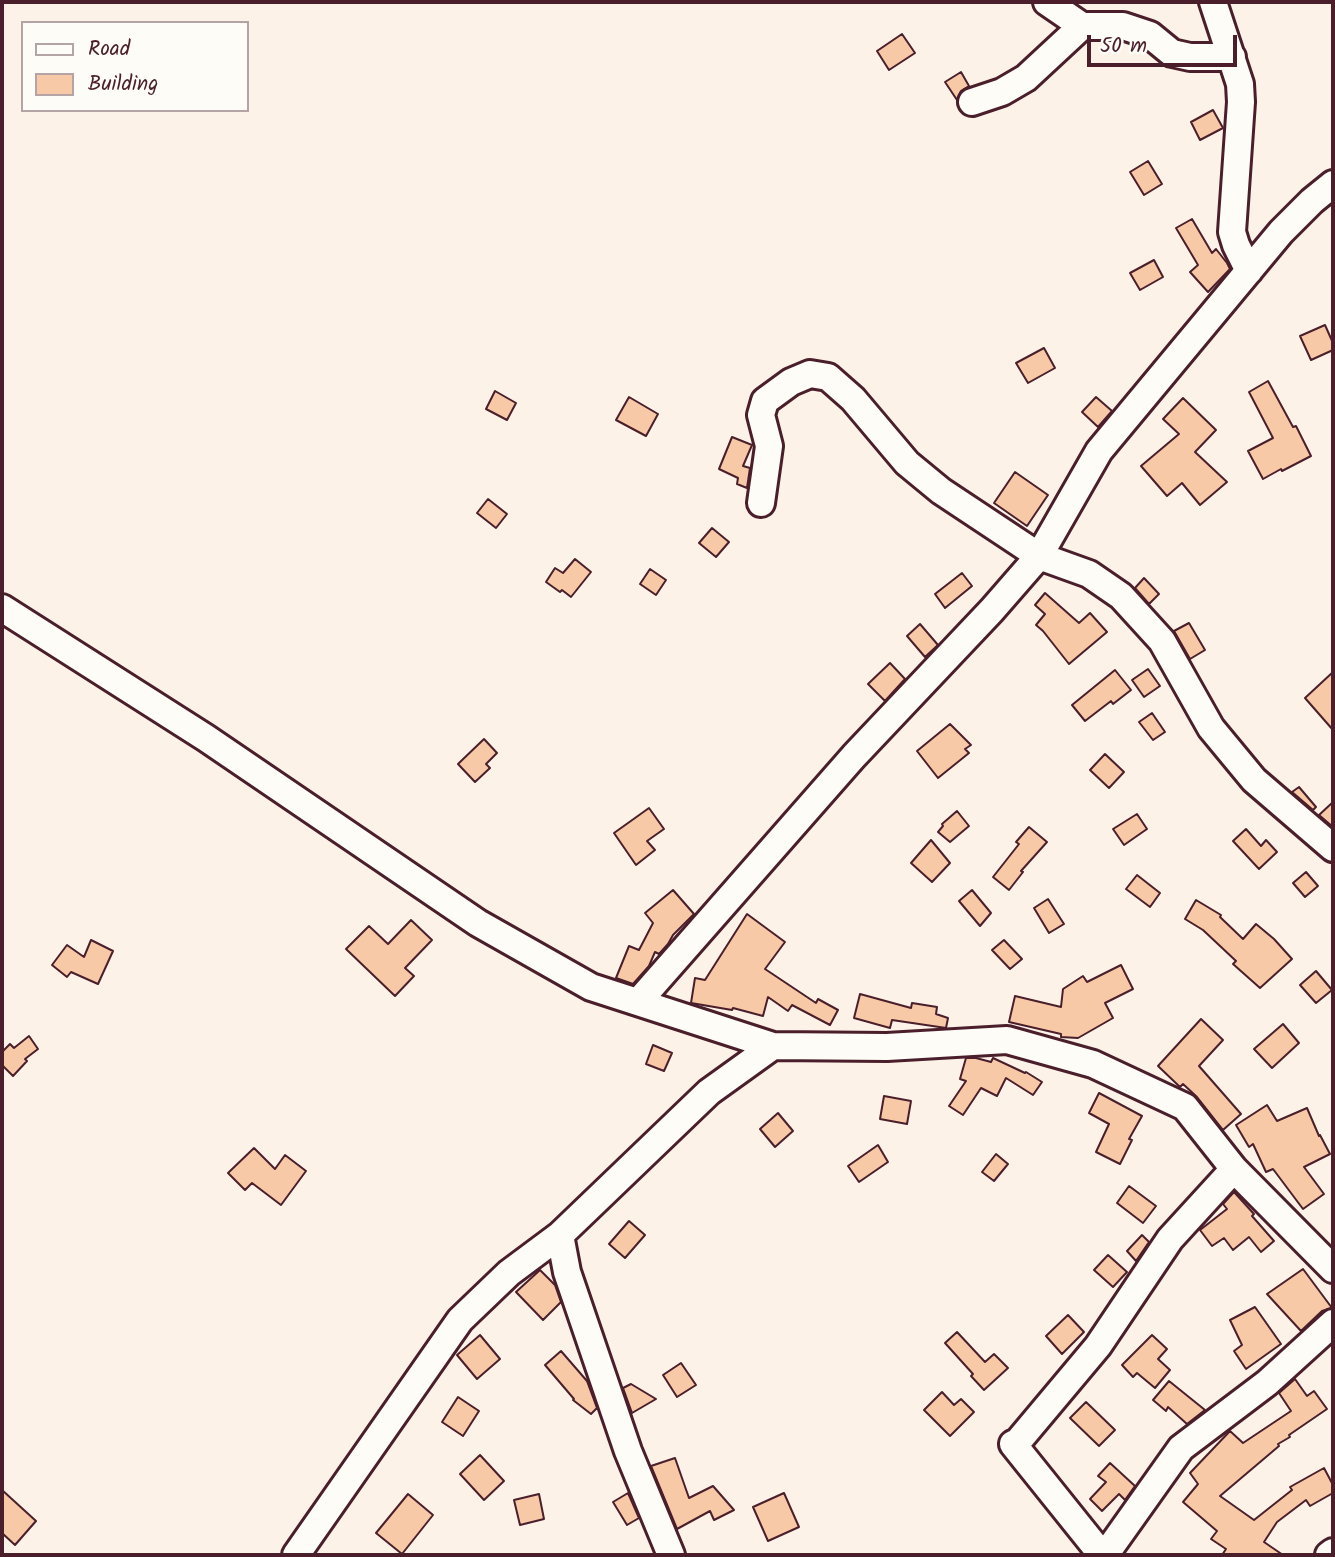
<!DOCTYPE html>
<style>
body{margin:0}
#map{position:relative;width:1335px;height:1557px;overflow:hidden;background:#fcf2e7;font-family:Kalam,sans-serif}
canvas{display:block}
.frame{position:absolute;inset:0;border:4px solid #4a1f2b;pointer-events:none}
.legend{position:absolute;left:21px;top:21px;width:228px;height:91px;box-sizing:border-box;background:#fdfcf7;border:2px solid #b5a4a5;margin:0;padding:9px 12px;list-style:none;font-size:21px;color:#4a1f2b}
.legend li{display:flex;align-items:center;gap:14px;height:35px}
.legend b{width:35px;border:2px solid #b5a4a5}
.scale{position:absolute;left:1087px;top:35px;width:150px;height:32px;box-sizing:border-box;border:4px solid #4a1f2b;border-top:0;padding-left:9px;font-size:21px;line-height:24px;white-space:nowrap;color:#4a1f2b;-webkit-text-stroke:5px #fdfcf7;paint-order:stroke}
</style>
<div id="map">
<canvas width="1335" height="1557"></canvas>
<div class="frame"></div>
<ul class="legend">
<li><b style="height:9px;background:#fdfcf7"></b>Road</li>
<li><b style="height:19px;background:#f8c9a7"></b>Building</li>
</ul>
<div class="scale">50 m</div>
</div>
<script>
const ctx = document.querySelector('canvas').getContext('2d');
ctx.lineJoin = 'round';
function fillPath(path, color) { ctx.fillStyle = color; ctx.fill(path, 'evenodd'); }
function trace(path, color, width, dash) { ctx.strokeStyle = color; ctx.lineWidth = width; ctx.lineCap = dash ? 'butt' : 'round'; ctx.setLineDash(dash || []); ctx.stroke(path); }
const building = new Path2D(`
 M902 34 915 53 889 70 877 51Z
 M961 72 969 86 961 91 957 100 945 82Z
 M1213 110 1223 128 1200 140 1191 122Z
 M1148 161 1162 184 1144 195 1130 172Z
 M1192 219 1212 253 1216 249 1227 263 1230 269 1208 292 1190 272 1198 265 1176 228Z
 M1154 260 1163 277 1140 290 1130 273Z
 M1325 325 1333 343V350L1311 360 1300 336Z
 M1044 348 1055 368 1028 383 1016 363Z
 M1268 381 1293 427 1296 426 1311 456 1282 471 1281 469 1263 479 1248 451 1273 438 1249 392Z
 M495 391 516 403 507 420 486 409Z
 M629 397 658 414 646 436 616 420Z
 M1096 397 1112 411 1098 427 1082 412Z
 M1183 398 1216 430 1195 452 1227 482 1200 505 1182 483 1167 496 1141 466 1179 434 1163 419Z
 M732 437 752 445 743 466 750 468 747 488 737 484 738 478 719 469Z
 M1015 472 1048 495 1027 526 994 503Z
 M488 499 507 514 496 528 477 513Z
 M712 528 729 542 716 557 699 543Z
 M575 559 591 572 571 597 562 590 560 592 546 582 555 568 563 573Z
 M650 569 666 580 656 595 640 584Z
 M962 573 972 586 945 608 935 594Z
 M1144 578 1159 594 1149 604 1135 588Z
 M1045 593 1079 623 1090 613 1107 632 1069 664 1043 631 1036 625 1045 614 1035 605Z
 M1189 623 1205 650 1190 659 1174 631Z
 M920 624 938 645 925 657 907 636Z
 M890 663 905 679 885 701 868 684Z
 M1148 669 1160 686 1144 697 1132 680Z
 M1115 670 1131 690 1113 704 1111 701 1085 721 1072 705Z
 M1333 672V730L1305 698Z
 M1152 713 1165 732 1153 740 1139 722Z
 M950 724 971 745 965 749 969 753 938 778 917 751Z
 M484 739 497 753 486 764 490 768 475 782 458 764Z
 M1105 754 1124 772 1109 788 1090 770Z
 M1299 787 1316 807 1313 810 1292 792Z
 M1333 802V827L1319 815Z
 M649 808 664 829 647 841 655 850 636 865 614 833Z
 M957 811 969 826 950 842 938 832 943 826 942 824Z
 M1137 814 1147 829 1124 845 1113 829Z
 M1029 827 1047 842 1021 871 1023 872 1009 890 993 877 1019 844 1016 842Z
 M1246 829 1261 846 1266 840 1277 852 1259 869 1233 841Z
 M931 840 950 863 932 882 911 863Z
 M1306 872 1318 886 1305 897 1293 883Z
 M1137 875 1160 893 1150 907 1126 889Z
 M673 890 694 914 673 935 668 944 659 954 655 952 649 966 633 984 616 978 629 946 639 950 653 923 645 913Z
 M972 890 991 913 980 926 959 901Z
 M1048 899 1064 924 1049 933 1034 908Z
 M1196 900 1221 915 1220 917 1243 939 1256 924 1274 939 1292 959 1260 988 1233 964 1236 961 1203 930 1185 919Z
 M747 914 785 942 765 969 816 1003 818 999 838 1010 830 1025 792 1005 788 1011 768 997 763 1016 733 1008 732 1010 691 1003 695 978 705 980Z
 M411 920 432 940 405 968 414 976 395 996 346 949 369 926 388 944Z
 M91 940 113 951 98 984 71 972 67 977 52 965 67 945 84 957Z
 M1004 940 1022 959 1010 969 992 950Z
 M1121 965 1133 989 1105 1003 1113 1018 1078 1038 1061 1037V1034L1009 1022 1015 996 1061 1007 1063 989 1083 976 1087 982Z
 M1316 971 1332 990 1316 1003 1300 985Z
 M860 994 911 1008 912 1003 937 1007 936 1014 948 1018 946 1028 892 1020 890 1028 854 1018Z
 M1201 1019 1223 1040 1199 1066 1241 1114 1223 1130 1197 1097 1183 1084 1180 1087 1158 1066Z
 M1283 1024 1299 1043 1272 1068 1254 1049Z
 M29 1036 38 1049 25 1059 27 1061 13 1076 2 1065V1052L10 1044 14 1048Z
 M653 1045 672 1053 664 1071 646 1064Z
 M966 1058H976L991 1062 993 1058 1025 1073 1026 1072 1042 1082 1033 1095 1006 1078 997 1096 981 1088 963 1115 949 1106 966 1081 960 1079Z
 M1099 1093 1142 1116 1129 1139 1132 1140 1120 1164 1096 1152 1109 1124 1089 1113Z
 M884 1096 911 1101 907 1124 880 1119Z
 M1267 1105 1277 1121 1307 1108 1319 1136 1320 1135 1330 1154 1304 1167 1324 1194 1303 1209 1273 1169 1266 1172 1253 1144 1249 1147 1236 1125Z
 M778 1113 793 1131 775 1147 760 1129Z
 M878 1145 888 1162 859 1182 848 1166Z
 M254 1148 275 1169 285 1155 306 1171 281 1205 252 1183 245 1190 228 1173Z
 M996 1154 1008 1164 994 1181 982 1172Z
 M1129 1186 1156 1206 1143 1223 1117 1203Z
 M1234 1192 1254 1214 1252 1216 1274 1241 1261 1252 1249 1237 1233 1250 1224 1238 1212 1246 1200 1230 1227 1209 1223 1204Z
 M629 1221 645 1235 625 1258 609 1244Z
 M1142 1235 1149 1242 1136 1261 1127 1251Z
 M1108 1255 1127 1272 1113 1287 1094 1270Z
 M1303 1269 1332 1308 1322 1311 1301 1331 1267 1294Z
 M540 1270 555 1285 561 1302 543 1320 516 1292Z
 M1255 1307 1281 1344 1246 1369 1234 1351 1242 1345 1230 1320Z
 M1068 1315 1084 1332 1062 1354 1046 1336Z
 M957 1332 985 1362 994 1354 1008 1368 984 1390 971 1376 973 1374 945 1343Z
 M480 1335 500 1359 477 1379 457 1355Z
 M1152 1335 1167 1349 1158 1359 1170 1370 1155 1388 1137 1373 1133 1377 1122 1365Z
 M561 1351 587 1381 597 1408 591 1414 573 1400 574 1399 545 1365Z
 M681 1363 696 1385 677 1397 663 1375Z
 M1295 1379 1307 1396 1314 1391 1327 1409 1289 1435 1290 1437 1278 1444 1279 1446 1220 1496 1254 1520 1292 1490 1290 1487 1324 1468 1333 1485V1493L1310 1506 1306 1500 1277 1522 1264 1542 1283 1555H1222L1226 1549 1211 1539 1217 1531 1183 1502 1198 1484 1190 1473 1230 1431 1243 1443 1291 1411 1279 1393Z
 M1169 1381 1205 1410 1187 1424 1168 1407 1166 1411 1153 1400Z
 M631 1384 656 1399 632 1413 623 1388Z
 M942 1392 954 1405 961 1399 974 1412 950 1436 924 1410Z
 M458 1397 479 1411 463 1436 442 1422Z
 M1086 1402 1115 1430 1099 1446 1070 1418Z
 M480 1455 504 1481 484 1500 460 1474Z
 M675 1458 689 1498 713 1486 734 1510 714 1520 710 1511 677 1529 651 1466Z
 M1110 1463 1135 1486 1125 1500 1119 1494 1102 1511 1090 1499 1106 1482 1098 1476Z
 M2 1490 36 1521 15 1545 2 1533Z
 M628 1493 639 1518 627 1525 613 1502Z
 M784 1493 799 1527 768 1541 753 1507Z
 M408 1494 433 1515 402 1554 376 1533Z
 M539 1494 544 1519 520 1525 514 1500Z`);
fillPath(building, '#f8c9a7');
trace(building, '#4a1f2b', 2);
const minor = new Path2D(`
 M1047 2 1082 26
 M1213 2 1240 84 1241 102 1232 232 1236 245 1249 271
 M972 102 1002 92 1026 78 1082 26H1123L1150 35 1172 53 1190 57H1232
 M761 503 769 446 761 415 765 401 791 382 810 374 828 377 853 399 907 463 941 491 1039 556 1089 574 1121 596 1162 641 1211 728 1254 780 1333 848
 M2 608 206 738 478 923 591 987 773 1046 887 1047 1007 1040 1093 1064 1185 1107 1234 1169 1333 1269
 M638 1002 854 756 992 610 1039 556 1099 451 1281 232 1312 201 1333 184
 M296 1555 460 1320 509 1273 560 1235
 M671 1555 628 1451 567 1272 560 1235 709 1092 773 1046
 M1102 1555 1013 1444 1015 1445 1098 1346 1170 1239 1234 1169
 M1105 1555 1181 1448 1267 1383 1333 1323
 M1329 1555 1333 1552`);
trace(minor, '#4a1f2b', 32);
trace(minor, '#fdfcf7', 26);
</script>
